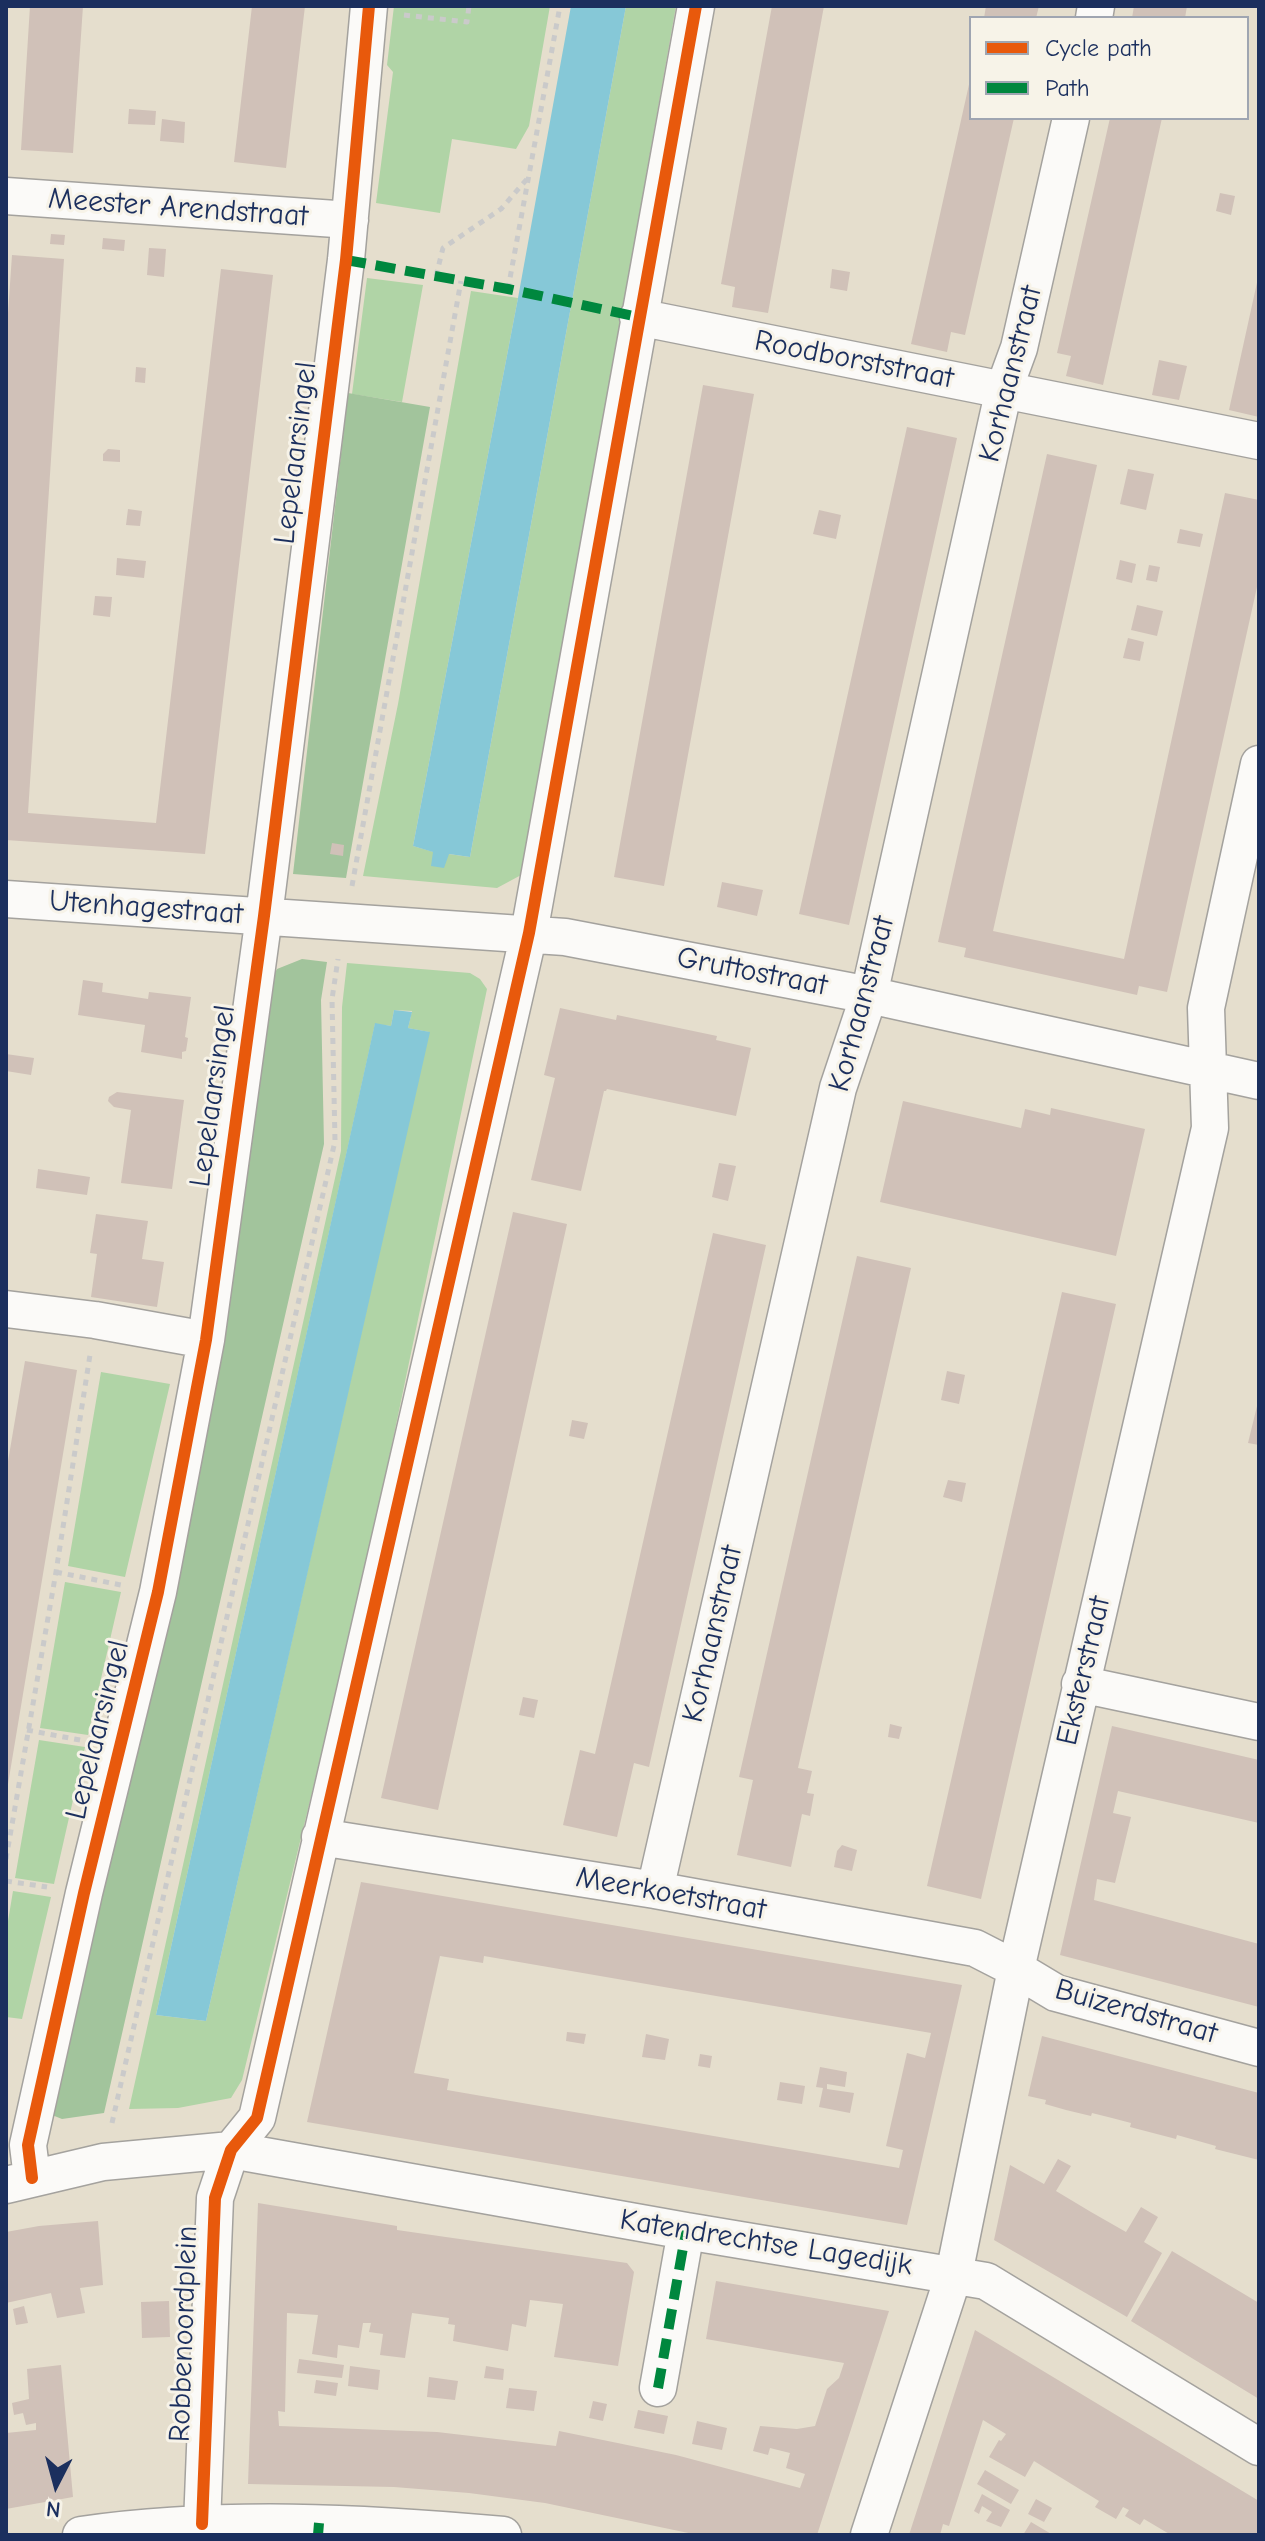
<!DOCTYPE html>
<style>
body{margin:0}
#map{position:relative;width:1265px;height:2541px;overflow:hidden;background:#e5decd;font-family:"Comic Neue",sans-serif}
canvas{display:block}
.frame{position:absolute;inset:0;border:8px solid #1b2f5e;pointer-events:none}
.legend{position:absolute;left:969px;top:16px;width:280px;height:104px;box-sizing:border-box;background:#f7f3e8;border:2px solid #9fa5b1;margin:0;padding:10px 14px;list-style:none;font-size:24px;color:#1b2f5e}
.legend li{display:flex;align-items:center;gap:16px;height:40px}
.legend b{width:40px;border:2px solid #9fa5b1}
.north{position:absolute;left:16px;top:2445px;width:80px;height:80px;-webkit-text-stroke:6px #f7f3e8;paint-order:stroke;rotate:186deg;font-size:22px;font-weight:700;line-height:32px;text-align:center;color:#1b2f5e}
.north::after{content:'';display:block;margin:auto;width:28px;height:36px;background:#1b2f5e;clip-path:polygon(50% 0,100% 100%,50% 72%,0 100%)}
</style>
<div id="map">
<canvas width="1265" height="2541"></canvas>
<div class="frame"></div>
<ul class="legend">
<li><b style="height:10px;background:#e8590c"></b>Cycle path</li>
<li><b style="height:10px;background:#00873e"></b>Path</li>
</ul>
<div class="north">N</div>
</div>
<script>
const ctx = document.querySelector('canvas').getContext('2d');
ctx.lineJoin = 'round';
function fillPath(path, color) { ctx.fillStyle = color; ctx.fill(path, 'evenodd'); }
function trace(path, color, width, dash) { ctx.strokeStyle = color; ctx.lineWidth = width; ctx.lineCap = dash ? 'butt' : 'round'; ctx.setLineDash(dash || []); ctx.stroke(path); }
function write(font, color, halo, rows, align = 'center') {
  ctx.font = font + ' "Comic Neue",sans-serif'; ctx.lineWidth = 6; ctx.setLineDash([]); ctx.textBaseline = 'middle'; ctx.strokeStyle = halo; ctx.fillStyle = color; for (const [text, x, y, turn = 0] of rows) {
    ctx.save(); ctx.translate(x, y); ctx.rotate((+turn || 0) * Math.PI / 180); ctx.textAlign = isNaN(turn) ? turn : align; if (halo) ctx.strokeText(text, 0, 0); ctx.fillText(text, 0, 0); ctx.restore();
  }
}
fillPath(new Path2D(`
 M394 6H550L529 126 516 149 452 139 440 213 376 203 393 72 387 65Z
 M626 6H676L523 874 497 888 363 876 398 704 471 291 518 298 413 846 434 852 470 857Z
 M367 278 423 285 402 402 352 394Z
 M347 963 470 973 480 979 487 989 363 1583 242 2080 231 2098 178 2108 129 2109 341 1151 342 1007ZM394 1010 412 1011 408 1028 429 1032 206 2021 156 2015 375 1024 391 1026Z
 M101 1372 170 1384 125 1577 68 1566Z
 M65 1582 121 1592 88 1735 40 1728Z
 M39 1740 85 1747 54 1884 15 1878Z
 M13 1891 51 1897 22 2019 6 2017V1933Z`), '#b0d4a6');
fillPath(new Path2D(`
 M348 393 430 407 346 878 293 874Z
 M302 959 327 962 321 1000 324 1144 104 2113 62 2119 47 2113 270 982 277 969Z`), '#a2c49c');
fillPath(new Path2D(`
 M571 6H626L470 857 449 854 444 868 431 866 433 852 413 846 518 298Z
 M394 1010 412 1012 408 1028 430 1032 206 2021 156 2015 375 1023 391 1026Z`), '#86c8d7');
fillPath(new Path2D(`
 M30 6H83L73 153 21 150Z
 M252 6H305L286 168 234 162Z
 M772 6H824L768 313 732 307 735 287 721 284Z
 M986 6H1039L1036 18H984Z
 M1134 6H1187L1185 18H1132Z
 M970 80 971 118H1014L965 335 951 332 947 352 911 344Z
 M129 109 156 111 155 125 128 124Z
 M1110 118H1162L1103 385 1066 376 1071 356 1057 353Z
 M162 119 185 122 184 143 160 141Z
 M1220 193 1235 196 1231 215 1216 211Z
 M51 234 65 235 64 245 50 244Z
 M103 238 125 240 124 251 102 249Z
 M149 248 166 249 164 277 147 275Z
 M12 255 64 259 28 813 156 823 221 269 273 275 205 854 6 840V342Z
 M832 269 850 272 847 291 830 288Z
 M1258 278H1259V417L1229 410Z
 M1159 360 1187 366 1179 400 1152 395Z
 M136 367 146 368 145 383 135 382Z
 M703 385 754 394 664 886 614 877Z
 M907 427 957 438 849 925 799 914Z
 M108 449 120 450V462L103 461V454Z
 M1047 454 1097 465 993 931 1124 959 1225 493 1259 500V578L1167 992 1139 986 1137 995 964 957 966 948 938 942Z
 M1128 469 1154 474 1146 510 1120 504Z
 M128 509 142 511 140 526 126 525Z
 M819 510 841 515 836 539 813 534Z
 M1180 529 1203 534 1200 547 1177 543Z
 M117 558 146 561 144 578 116 575Z
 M1120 560 1136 564 1132 583 1116 579Z
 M1149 565 1160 567 1157 582 1146 580Z
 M95 596 112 597 110 617 93 615Z
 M1137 605 1163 611 1157 636 1131 630Z
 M1128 638 1144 642 1140 661 1123 658Z
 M332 843 344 845 343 856 330 854Z
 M722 882 763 890 757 916 717 907Z
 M83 980 103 983 102 992 148 999 149 992 191 997 185 1037 188 1038 186 1051 182 1052V1059L141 1052 145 1025 78 1015Z
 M560 1008 616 1020 617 1015 717 1036 716 1040 751 1048 736 1116 607 1089 606 1091H604L581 1191 531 1180 555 1078 544 1075Z
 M6 1054 34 1058 31 1075 6 1071Z
 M117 1092 184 1100 172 1189 121 1183 131 1110 114 1107 108 1101 109 1097Z
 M903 1101 1021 1128 1025 1109 1050 1115 1051 1108 1145 1129 1116 1256 880 1202Z
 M719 1163 736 1166 728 1201 712 1197Z
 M38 1169 90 1177 87 1195 36 1188Z
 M513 1212 567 1224 438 1810 381 1798Z
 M96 1214 148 1221 142 1259 164 1262 157 1307 91 1297 97 1254 90 1253Z
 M713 1233 766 1245 649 1767 634 1763 617 1837 563 1825 580 1750 595 1754Z
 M857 1256 911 1268 798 1768 812 1771 807 1793 814 1794 810 1816 802 1814 791 1867 737 1855 753 1780 739 1777Z
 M1062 1292 1116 1304 981 1899 927 1886Z
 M25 1361 77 1370 8 1784 6 1473Z
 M947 1371 965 1375 959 1404 941 1400Z
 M1258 1402H1259V1445L1248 1443Z
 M572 1420 588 1423 584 1439 569 1436Z
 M948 1480 966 1483 962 1502 943 1497Z
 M523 1697 538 1700 534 1718 519 1715Z
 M890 1724 902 1727 899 1739 888 1737Z
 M1112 1726 1259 1760V1823L1118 1791 1113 1813 1131 1817 1115 1883 1097 1879 1094 1900 1259 1944V2007L1060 1955Z
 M842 1845 857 1850 852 1871 834 1867 837 1851Z
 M361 1882 962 1985 907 2225 307 2122ZM440 1956 483 1963 484 1956 931 2033 925 2058 907 2053 886 2146 903 2150 899 2168 447 2090 449 2079 414 2073Z
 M567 2032 586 2034 584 2044 566 2041Z
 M646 2034 669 2039 665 2060 642 2057Z
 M1042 2036 1259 2093V2160L1215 2149 1216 2146 1177 2135 1176 2139 1130 2127 1131 2123 1112 2118 1092 2113 1091 2116 1066 2110 1045 2104 1046 2100 1028 2096Z
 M700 2054 712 2056 710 2068 698 2066Z
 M820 2067 847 2072 845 2087 827 2084V2089L854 2093 850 2113 819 2107 823 2088 816 2087Z
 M780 2082 805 2086 802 2104 777 2100Z
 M1058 2159 1071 2166 1056 2191 1091 2212 1126 2232 1141 2207 1158 2217 1144 2242 1162 2253 1127 2317 994 2240 1010 2165 1044 2184Z
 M258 2203 397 2226V2230L627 2263 634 2272 618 2366 554 2357 563 2304 530 2300 526 2327 512 2324 508 2351 453 2341 455 2325 448 2324 449 2318 412 2313 405 2358 380 2355 383 2334 369 2332 371 2323H363L359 2348 338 2345 337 2358 312 2354 318 2315 287 2313 285 2412 278 2411 279 2426 437 2432 556 2446 559 2431 676 2455 800 2488 805 2474 786 2468 790 2453 770 2448 768 2455 753 2451 760 2426 797 2429 815 2426 827 2389 839 2378 844 2363 706 2339 716 2281 889 2311 817 2535H698L545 2503 469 2493 394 2487 248 2484Z
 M98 2221 103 2285 80 2288 85 2313 57 2318 51 2293 6 2303V2232L39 2226Z
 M1172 2251 1259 2303V2399L1131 2321Z
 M169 2301 170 2337 142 2338 141 2302Z
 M24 2306 28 2323 16 2325 13 2309Z
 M975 2330 1259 2501V2535H1171L1144 2519 1140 2525 1125 2516 1129 2510 1123 2507 1116 2519 1095 2507 1099 2501 1034 2461 1025 2477 989 2457 999 2440 1001 2441 1006 2434 983 2420 949 2526 943 2524 940 2535H909Z
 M299 2359 344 2365 342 2378 297 2373Z
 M61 2365 73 2497 6 2509V2433L36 2430V2423L26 2425 23 2413 14 2415 12 2403 29 2399 27 2369Z
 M350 2366 380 2370 378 2390 348 2386Z
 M486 2366 504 2369 503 2380 484 2378Z
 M429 2377 458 2381 455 2400 427 2397Z
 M316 2380 338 2383 336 2396 314 2393Z
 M509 2388 537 2391 534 2411 506 2408Z
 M593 2401 607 2404 603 2421 589 2418Z
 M638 2410 668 2416 664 2434 634 2428Z
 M697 2421 727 2428 722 2450 692 2444Z
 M985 2470 1019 2490 1011 2504 977 2484Z
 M982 2494 1010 2510 1001 2527 986 2521 992 2512 982 2506 979 2514 974 2511Z
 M1036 2499 1052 2508 1044 2522 1028 2514Z
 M1031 2522 1053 2535H1023Z`), '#d0c1b8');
const street = new Path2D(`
 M1094 18 1096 6
 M6 196 350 220
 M638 317 1259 441
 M6 899 565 937 869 995 1259 1081
 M6 1309 95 1320 206 1340
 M1080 1684 1259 1722
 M320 1837 655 1890 975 1948 1016 1969 1056 1993 1259 2048
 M655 1890 838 1088 869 995 1004 389 1019 348 1071 118
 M32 2178 28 2145 84 1893 158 1592 206 1340 264 916 346 260 369 6
 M6 2185 103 2162 231 2150 686 2231 986 2281 1259 2447
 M658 2388 686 2231
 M202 2524 215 2198 231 2150 257 2118 529 933 696 6
 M81 2535C220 2515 363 2522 503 2535
 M869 2535 954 2274 1016 1969 1210 1128 1206 1008 1259 764`);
trace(street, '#a4a29e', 39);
trace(new Path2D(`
 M404 15 467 22 469 6
 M436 276 443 248 501 209 527 179
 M508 289 560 6
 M352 886 461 281
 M56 1572 121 1585
 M27 1730 85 1741
 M6 1859 56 1572 90 1355
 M6 1881 47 1887
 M112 2123 335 1141 332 999 338 959`), '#cacaca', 5, [6, 6]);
trace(street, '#fbfaf8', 36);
trace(new Path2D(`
 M346 260 508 289 638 317
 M658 2388 686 2231
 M318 2535 319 2523`), '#00873e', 10, [20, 10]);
trace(new Path2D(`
 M32 2178 28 2145 84 1893 158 1592 206 1340 264 916 346 260 369 6
 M202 2524 215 2198 231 2150 257 2118 529 933 696 6`), '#e8590c', 12);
write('30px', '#1b2f5e', '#f7f3e8', [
 ["Meester Arendstraat",178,208,4],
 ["Roodborststraat",854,360,11],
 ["Korhaanstraat",1011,374,-76],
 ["Lepelaarsingel",296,453,-83],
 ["Utenhagestraat",146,908,4],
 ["Gruttostraat",752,972,11],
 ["Korhaanstraat",862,1004,-75],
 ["Lepelaarsingel",213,1096,-82],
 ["Korhaanstraat",713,1634,-77],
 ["Eksterstraat",1084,1671,-77],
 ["Lepelaarsingel",98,1730,-76],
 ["Meerkoetstraat",671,1894,10],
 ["Buizerdstraat",1136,2012,16],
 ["Katendrechtse Lagedijk",766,2243,9],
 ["Robbenoordplein",184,2334,-88]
]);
</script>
